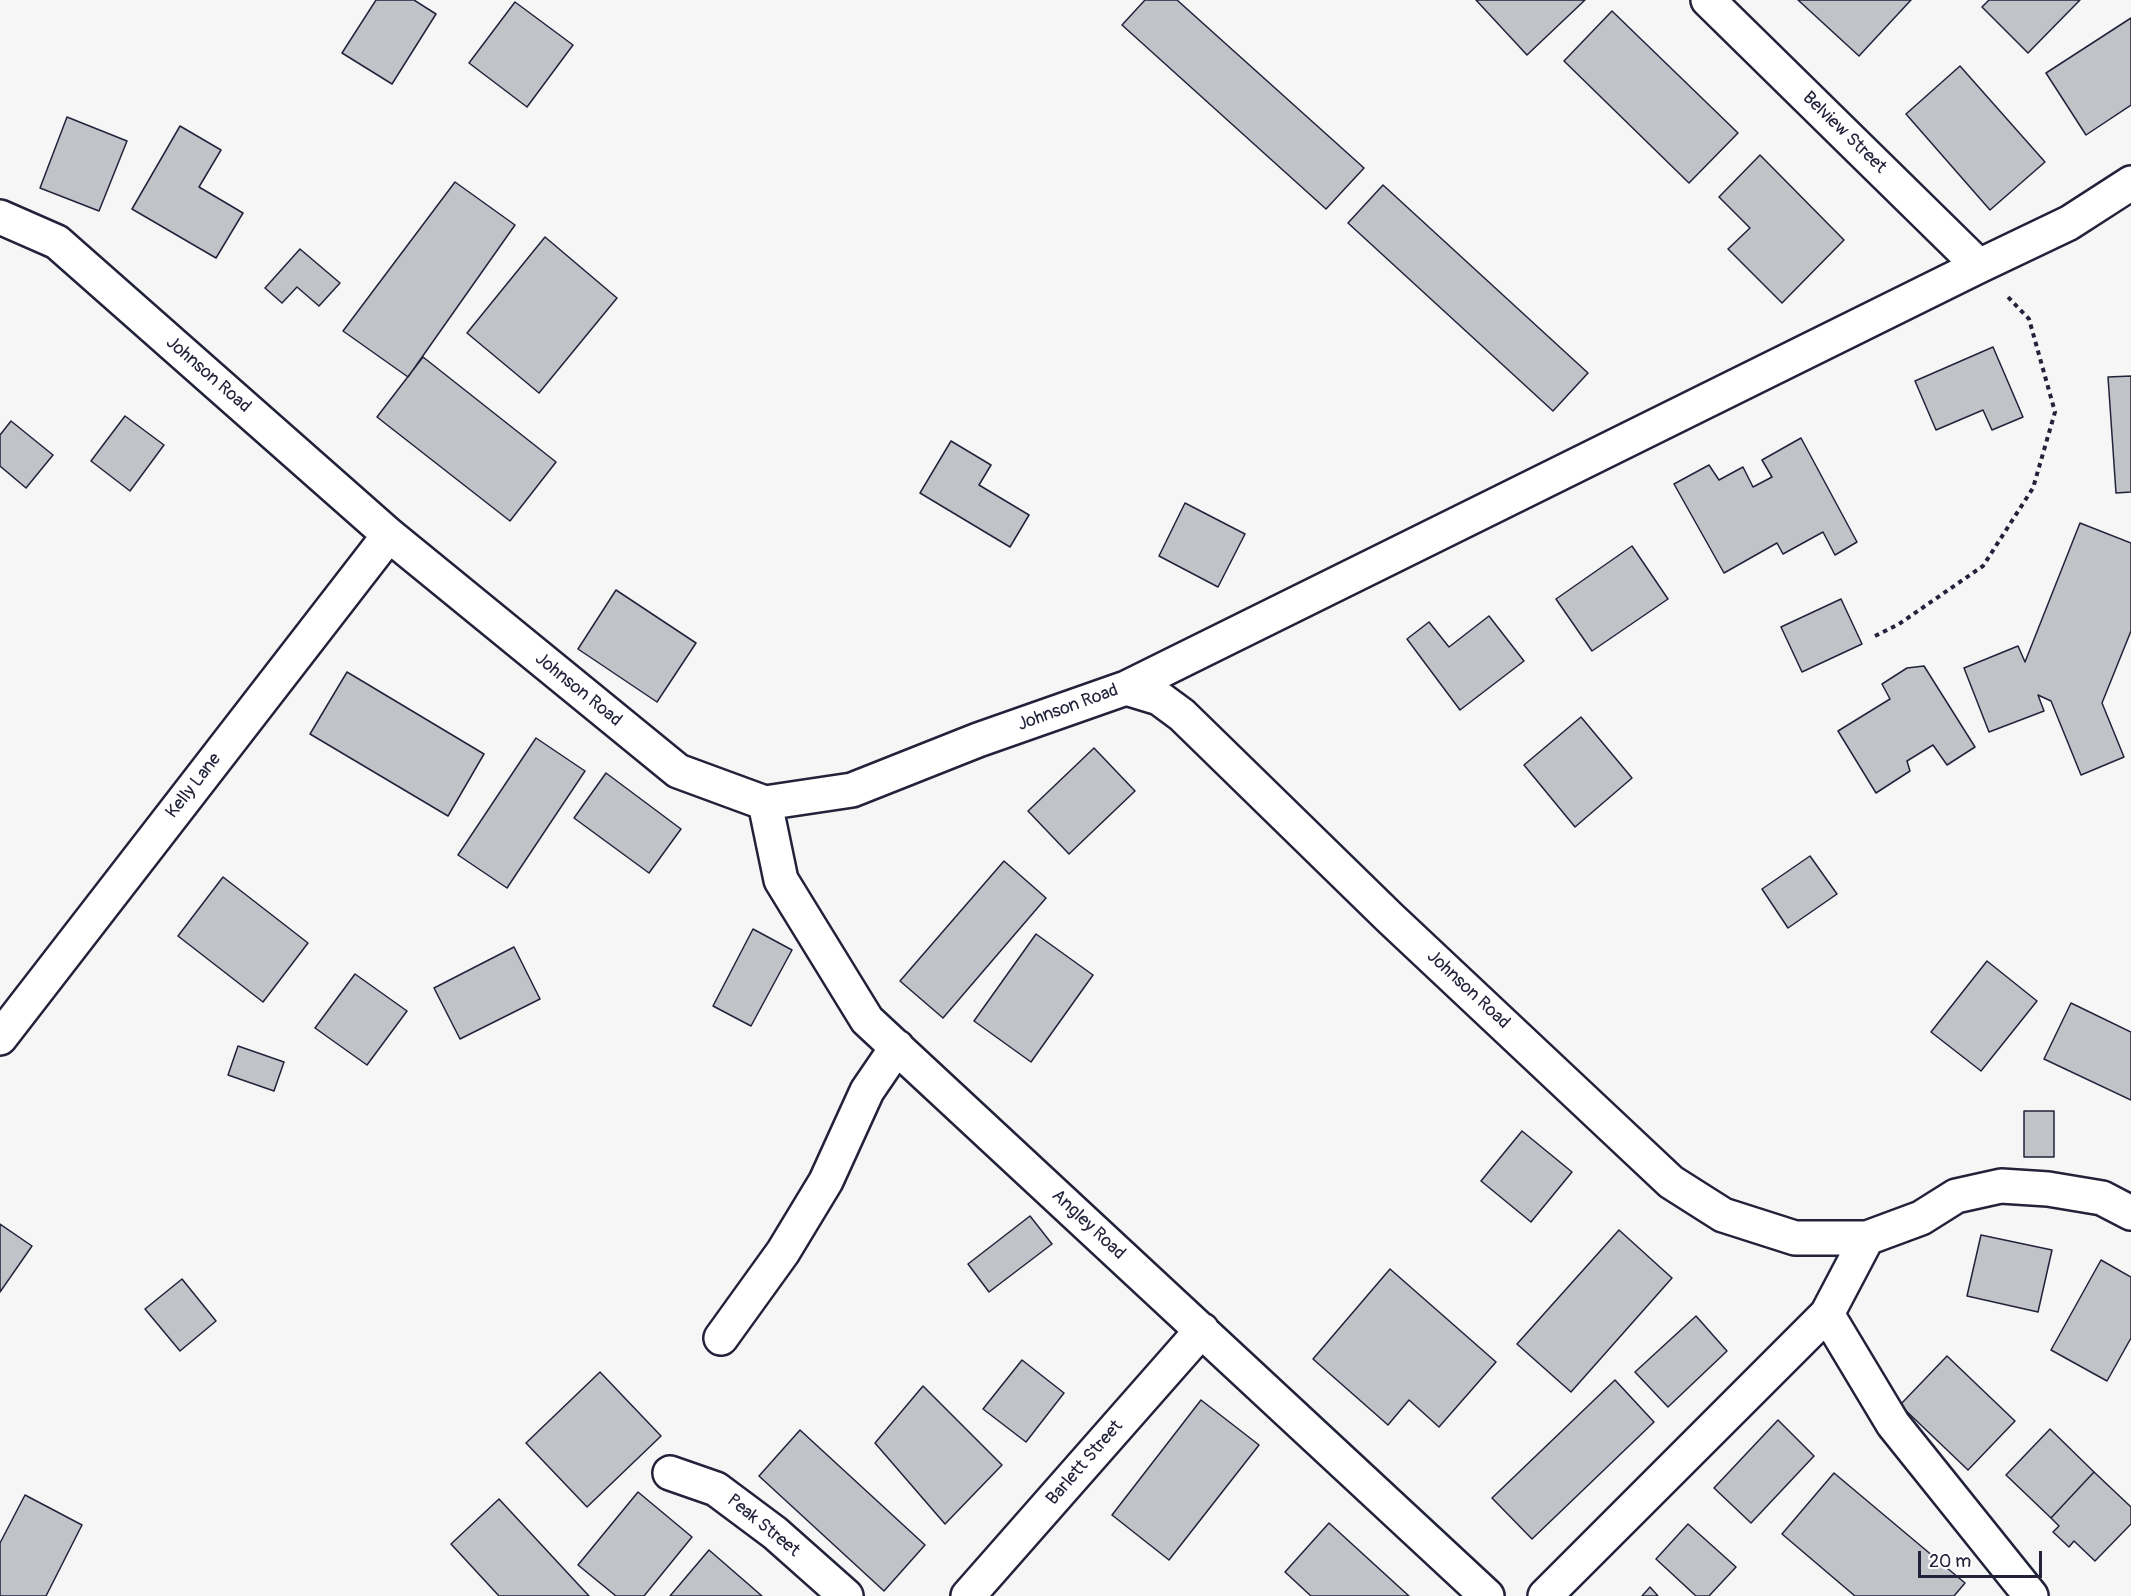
<!DOCTYPE html>
<style>
body{margin:0}
#map{position:relative;width:2131px;height:1596px;overflow:hidden;background:#f6f6f7;font-family:Pangolin,sans-serif}
canvas{display:block}
.scale{position:absolute;left:1918px;top:1551px;width:124px;height:27px;box-sizing:border-box;border:3px solid #22223b;border-top:0;padding-left:8px;font-size:18px;line-height:21px;white-space:nowrap;color:#22223b;-webkit-text-stroke:4px #fff;paint-order:stroke}
</style>
<div id="map">
<canvas width="2131" height="1596"></canvas>
<div class="scale">20 m</div>
</div>
<script>
const ctx = document.querySelector('canvas').getContext('2d');
ctx.lineJoin = 'round';
function fillPath(path, color) { ctx.fillStyle = color; ctx.fill(path, 'evenodd'); }
function trace(path, color, width, dash) { ctx.strokeStyle = color; ctx.lineWidth = width; ctx.lineCap = dash ? 'butt' : 'round'; ctx.setLineDash(dash || []); ctx.stroke(path); }
function write(font, color, halo, rows, align = 'center') {
  ctx.font = font + ' Pangolin,sans-serif'; ctx.lineWidth = 4.5; ctx.setLineDash([]); ctx.textBaseline = 'middle'; ctx.strokeStyle = halo; ctx.fillStyle = color; for (const [text, x, y, turn = 0] of rows) {
    ctx.save(); ctx.translate(x, y); ctx.rotate((+turn || 0) * Math.PI / 180); ctx.textAlign = isNaN(turn) ? turn : align; if (halo) ctx.strokeText(text, 0, 0); ctx.fillText(text, 0, 0); ctx.restore();
  }
}
const building = new Path2D(`
 M376 0H414L436 14 392 84 342 53Z
 M1145 0H1177L1364 168 1326 209 1122 25Z
 M1476 0H1585L1527 55Z
 M1798 0H1911L1859 56Z
 M1989 0H2080L2028 53 1982 7Z
 M515 2 573 45 527 107 469 63Z
 M1612 11 1738 133 1689 183 1564 61Z
 M2131 18V105L2086 135 2046 73Z
 M1960 66 2045 162 1990 210 1906 114Z
 M67 117 127 141 99 211 40 188Z
 M180 126 221 150 199 187 243 213 216 258 132 209Z
 M1760 155 1844 240 1782 303 1728 249 1750 228 1719 197Z
 M455 182 515 225 408 377 343 331Z
 M1383 185 1588 373 1553 411 1348 223Z
 M545 237 617 298 539 393 467 333Z
 M300 249 340 283 319 306 297 287 282 303 265 288Z
 M1993 347 2023 417 1992 430 1983 410 1936 430 1915 381Z
 M423 357 556 462 510 521 377 417Z
 M2131 376V492L2116 493 2108 377Z
 M125 416 164 445 130 491 91 461Z
 M11 421 53 455 26 488 0 466V435Z
 M1801 438 1857 542 1835 555 1823 532 1783 554 1777 543 1724 573 1674 484 1709 465 1719 480 1743 467 1753 487 1772 477 1762 460Z
 M951 441 991 465 979 485 1029 515 1010 547 920 493Z
 M1185 503 1245 534 1218 587 1159 556Z
 M2080 523 2131 543V631L2102 703 2124 757 2081 775 2051 701 2038 695 2044 711 1989 732 1964 668 2018 646 2025 662Z
 M1632 546 1668 599 1592 651 1556 599Z
 M616 590 696 643 657 702 578 649Z
 M1841 599 1862 644 1802 672 1781 627Z
 M1489 616 1524 661 1460 710 1407 639 1429 622 1449 647Z
 M1924 666 1975 747 1947 765 1933 745 1907 761 1910 771 1876 793 1838 731 1890 699 1882 684 1907 668Z
 M347 672 484 754 448 816 310 734Z
 M1581 717 1632 778 1575 827 1524 765Z
 M536 738 585 771 507 888 458 855Z
 M1094 748 1135 791 1069 854 1028 811Z
 M606 773 681 829 649 873 574 818Z
 M1810 856 1837 894 1788 928 1762 889Z
 M1004 861 1046 898 943 1018 900 981Z
 M223 877 308 943 263 1002 178 936Z
 M753 929 792 950 751 1026 713 1006Z
 M1036 934 1093 975 1031 1062 974 1021Z
 M514 947 540 999 460 1039 434 988Z
 M1987 961 2037 1001 1981 1071 1931 1032Z
 M355 974 407 1011 367 1065 315 1028Z
 M2071 1003 2131 1032V1100L2044 1059Z
 M238 1046 284 1062 274 1091 228 1075Z
 M2024 1111H2054V1157H2024Z
 M1522 1131 1572 1172 1531 1222 1481 1181Z
 M1030 1216 1052 1244 989 1292 968 1264Z
 M0 1224 32 1246 0 1292Z
 M1619 1230 1672 1278 1571 1392 1517 1344Z
 M1981 1235 2052 1250 2038 1312 1967 1296Z
 M2101 1260 2131 1277V1338L2107 1381 2051 1350Z
 M1390 1269 1496 1362 1439 1427 1409 1400 1388 1425 1313 1359Z
 M182 1279 216 1321 180 1351 145 1309Z
 M1696 1316 1727 1351 1668 1407 1635 1372Z
 M1947 1356 2015 1421 1968 1470 1900 1405Z
 M1022 1360 1064 1393 1026 1442 983 1409Z
 M600 1372 661 1436 587 1507 526 1443Z
 M1615 1380 1654 1422 1532 1539 1492 1498Z
 M923 1386 1002 1465 945 1524 875 1443Z
 M1201 1400 1259 1445 1169 1560 1112 1515Z
 M1778 1420 1814 1456 1751 1523 1714 1488Z
 M2050 1429 2094 1472 2051 1518 2006 1475Z
 M800 1430 925 1545 884 1591 759 1476Z
 M2094 1472 2131 1507V1524L2095 1561 2074 1541 2069 1547 2053 1532 2059 1526 2051 1518Z
 M1834 1473 1965 1583 1954 1596H1855L1782 1534Z
 M638 1492 692 1537 644 1596H616L578 1565Z
 M25 1495 82 1525 46 1596H0V1543Z
 M499 1499 589 1596H499L451 1544Z
 M1329 1523 1409 1596H1311L1285 1572Z
 M1688 1524 1736 1567 1709 1596H1696L1656 1559Z
 M709 1550 762 1596H670Z
 M1650 1587 1658 1596H1642Z`);
fillPath(building, '#c2c2c9');
trace(building, '#22223b', 1.5);
const minor = new Path2D(`
 M1708 0 1979 266
 M0 217 57 242 389 535 678 771 765 803 852 790 978 740 1126 688 1159 698 1182 715 1389 917 1671 1182 1723 1215 1795 1238H1867L1921 1218 1956 1196 2001 1186 2048 1189 2102 1198 2131 1213
 M1126 688 1979 266 2069 223 2131 183
 M765 803 781 880 867 1020 1487 1596
 M0 1038 389 535
 M1827 1314 1893 1424 2031 1596
 M721 1338 783 1252 826 1181 867 1091 897 1047
 M670 1473 716 1489 775 1533 846 1596
 M968 1596 1202 1330
 M1545 1596 1827 1314 1867 1238`);
trace(minor, '#22223b', 38);
trace(new Path2D(`
 M1875 636 1899 624 1983 566 2033 488 2055 412 2029 319 2006 295`), '#22223b', 4, [4.5, 4.5]);
trace(minor, '#fff', 33);
write('18px', '#22223b', '#fff', [
 ["Belview Street",1844,133,44],
 ["Johnson Road",208,375,41],
 ["Johnson Road",578,690,39],
 ["Johnson Road",1068,708,-20],
 ["Kelly Lane",194,786,-52],
 ["Johnson Road",1468,990,43],
 ["Angley Road",1088,1225,43],
 ["Barlett Street",1085,1463,-49],
 ["Peak Street",763,1526,39]
]);
</script>
